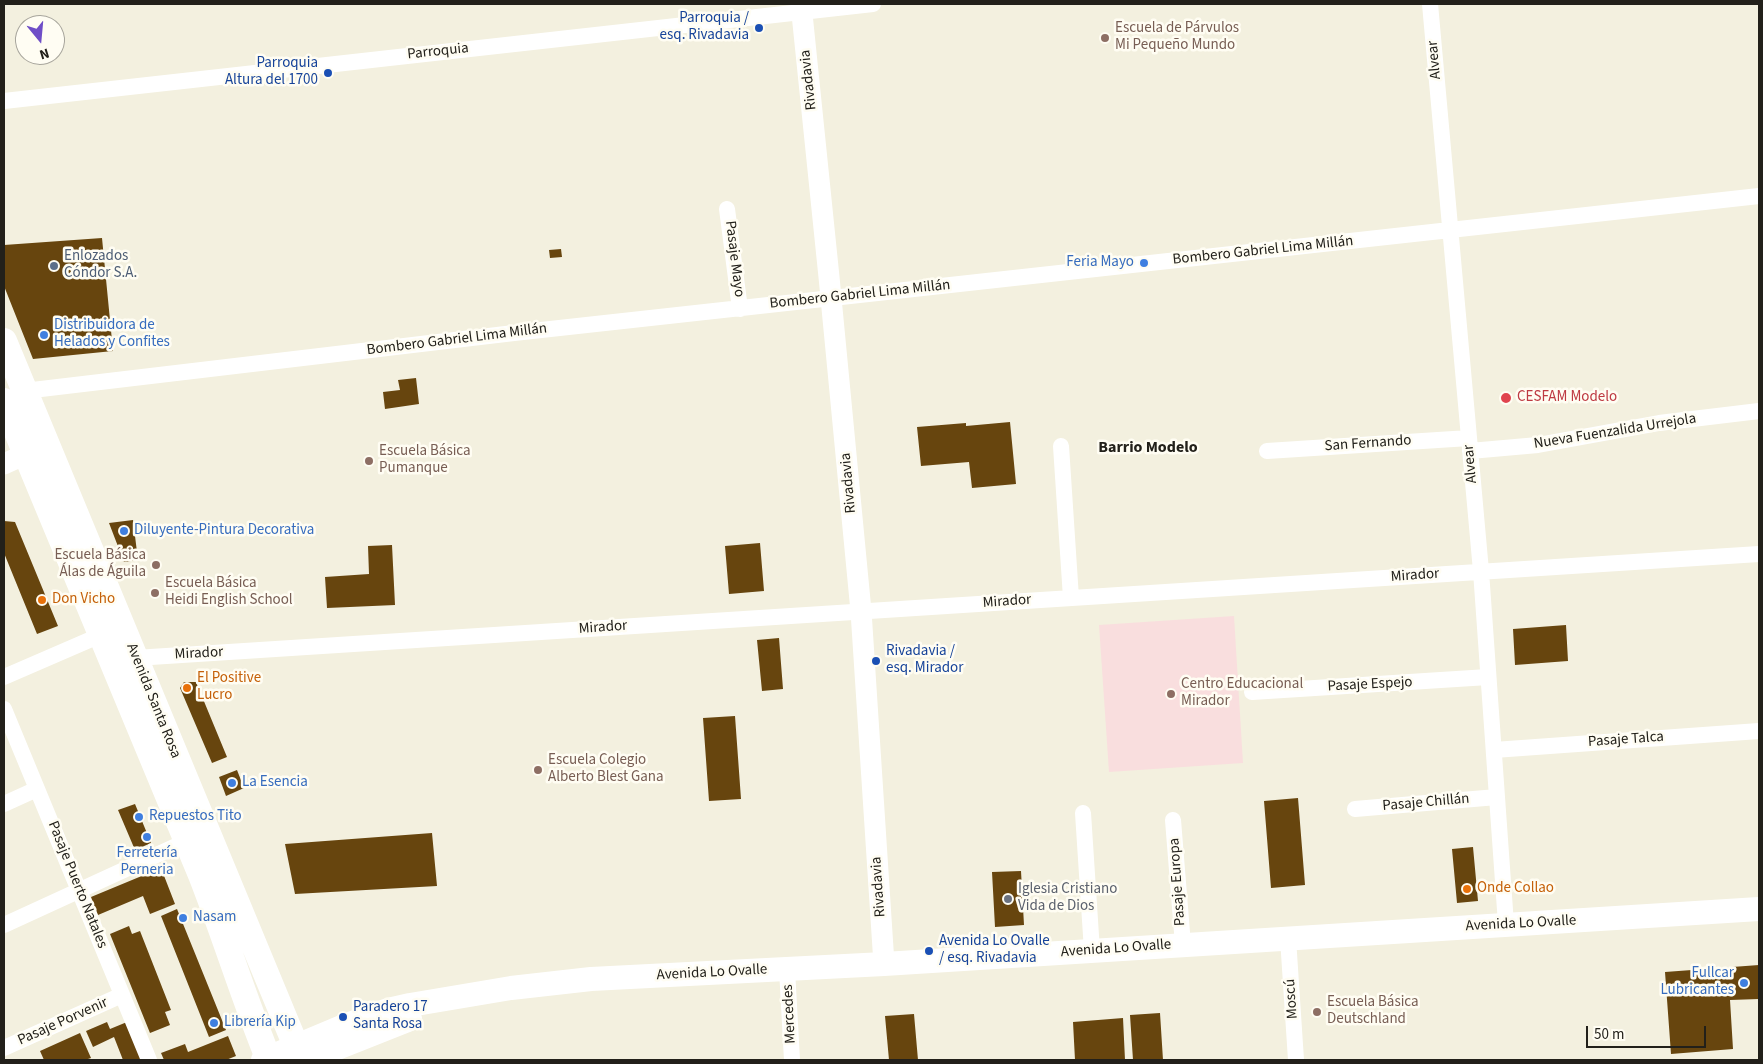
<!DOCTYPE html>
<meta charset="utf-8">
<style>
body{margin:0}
#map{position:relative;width:1763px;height:1064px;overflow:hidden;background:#f3f0df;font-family:"Source Sans 3",sans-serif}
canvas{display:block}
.frame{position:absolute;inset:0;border:5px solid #22201a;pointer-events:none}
.north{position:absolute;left:15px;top:15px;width:50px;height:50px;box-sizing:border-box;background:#fffdf3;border:1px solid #a7a59c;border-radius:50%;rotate:163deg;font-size:14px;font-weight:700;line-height:20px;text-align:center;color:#22201a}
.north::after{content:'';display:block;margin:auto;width:18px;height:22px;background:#6f4ec7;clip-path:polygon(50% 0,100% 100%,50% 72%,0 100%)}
.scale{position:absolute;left:1586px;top:1026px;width:120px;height:22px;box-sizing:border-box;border:2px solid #22201a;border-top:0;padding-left:6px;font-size:15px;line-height:18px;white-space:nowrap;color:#22201a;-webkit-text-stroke:4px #fffdf3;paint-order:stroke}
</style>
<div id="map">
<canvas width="1763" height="1064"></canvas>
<div class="frame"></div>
<div class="north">N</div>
<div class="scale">50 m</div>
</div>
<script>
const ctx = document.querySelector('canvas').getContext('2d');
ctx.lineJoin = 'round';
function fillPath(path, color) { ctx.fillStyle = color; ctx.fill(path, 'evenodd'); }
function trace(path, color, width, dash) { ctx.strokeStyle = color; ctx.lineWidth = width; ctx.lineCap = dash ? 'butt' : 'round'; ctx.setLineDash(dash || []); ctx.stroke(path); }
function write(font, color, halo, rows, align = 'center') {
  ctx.font = font + ' "Source Sans 3",sans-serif'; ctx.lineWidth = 5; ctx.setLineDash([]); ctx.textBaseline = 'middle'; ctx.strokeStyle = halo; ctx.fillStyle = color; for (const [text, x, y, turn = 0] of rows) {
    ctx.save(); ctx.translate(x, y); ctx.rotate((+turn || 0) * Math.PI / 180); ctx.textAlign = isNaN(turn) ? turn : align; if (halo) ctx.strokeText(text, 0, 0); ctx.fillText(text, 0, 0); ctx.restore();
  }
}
fillPath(new Path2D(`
 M1234 616 1243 763 1109 772 1099 625Z`), '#f9dede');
fillPath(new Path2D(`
 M102 238 113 351 33 359 4 286V245Z
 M561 249 562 257 550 258 549 250Z
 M416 378 419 404 385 409 383 392 400 390 398 380Z
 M1010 422 1016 484 972 488 969 462 921 466 917 427 966 423V426Z
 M133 520 138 560 124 562 109 523Z
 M4 521 15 522 58 626 37 634 4 553Z
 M760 543 764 591 729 594 725 546Z
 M392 545 395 605 327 608 325 577 369 574 368 546Z
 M1566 625 1568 661 1515 665 1513 629Z
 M779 638 783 689 762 691 757 640Z
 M184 682H196L227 757 212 763 180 688Z
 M735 716 741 799 709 801 703 718Z
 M237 770 244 788 226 796 219 777Z
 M1298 798 1305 885 1271 888 1264 801Z
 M135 804 151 843 135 850 118 810Z
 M432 833 437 886 295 894 285 844Z
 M1473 847 1478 901 1457 903 1452 849Z
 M161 868 175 904 150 914 143 896 98 915 91 897Z
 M1021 871 1024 925 995 927 992 872Z
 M177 909 226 1030 209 1037 161 916Z
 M129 926 132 934 140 931 171 1010 165 1012 170 1025 150 1033 110 934Z
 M1759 965V999L1730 1000 1733 1049 1671 1054 1665 972Z
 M1160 1013 1163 1060H1133L1130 1015Z
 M914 1014 918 1060H889L885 1016Z
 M1123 1018 1125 1060H1075L1073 1022Z
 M107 1022 110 1029 127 1022 142 1060H123L114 1037 93 1047 86 1031Z
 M80 1033 91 1058 85 1060H44L40 1051Z
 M228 1036 236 1056 226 1060H164L161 1053 185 1044 188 1052Z`), '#67450e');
trace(new Path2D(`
 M1430 4 1481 571 1506 924
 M4 101 873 4
 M727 209 740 309
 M24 391 514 333 1759 196
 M1061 446 1071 598
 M1267 451 1469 438
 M1470 451 1538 445 1659 423 1759 411
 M135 658 1759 554
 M4 677 101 635
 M1252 692 1488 677
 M4 709 149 1060
 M1494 750 1759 731
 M4 804 37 789
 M1355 809 1497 797
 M1083 813 1092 951
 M1173 820 1183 945
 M4 925 187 841
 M1288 938 1296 1060
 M787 969 792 1060
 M4 1048 122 995`), '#fff', 16);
trace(new Path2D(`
 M801 4 829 277 861 611 884 964
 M4 464 26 454V439`), '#fff', 21);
trace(new Path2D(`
 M263 1060 344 1026 388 1010 410 1005 511 988 591 979 884 964 1759 909
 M307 1060 410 1019`), '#fff', 24);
trace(new Path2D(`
 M4 341 296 1046 304 1060
 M4 401 201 875C225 936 244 999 269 1060`), '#fff', 26);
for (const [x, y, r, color] of [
 [759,28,5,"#1a4fb4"],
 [1105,38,5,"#8d6e63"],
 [328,73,5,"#1a4fb4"],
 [1144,263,5,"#3f7fe0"],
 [54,266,5,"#5c6f8a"],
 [44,335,5,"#3f7fe0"],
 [1506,398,6,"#e0444e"],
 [369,461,5,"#8d6e63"],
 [124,531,5,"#3f7fe0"],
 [156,565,5,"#8d6e63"],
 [155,593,5,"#8d6e63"],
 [42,600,5,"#e8710a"],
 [876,661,5,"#1a4fb4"],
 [187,688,5,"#e8710a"],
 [1171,694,5,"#8d6e63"],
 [538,770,5,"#8d6e63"],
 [232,783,5,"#3f7fe0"],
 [139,817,5,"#3f7fe0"],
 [147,837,5,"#3f7fe0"],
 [1467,889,5,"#e8710a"],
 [1008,899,5,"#6b7280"],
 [183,918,5,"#3f7fe0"],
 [929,951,5,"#1a4fb4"],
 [1744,983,5,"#3f7fe0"],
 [1317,1012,5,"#8d6e63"],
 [343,1017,5,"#1a4fb4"],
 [214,1023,5,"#3f7fe0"]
]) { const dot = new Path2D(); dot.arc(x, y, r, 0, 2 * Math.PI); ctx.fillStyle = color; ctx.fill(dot); trace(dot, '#fffdf3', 2); }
write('15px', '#164399', '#fffdf3', [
 ["Parroquia /",749,19,"right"],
 ["esq. Rivadavia",749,36,"right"],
 ["Parroquia",318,64,"right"],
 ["Altura del 1700",318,81,"right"],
 ["Rivadavia /",886,652],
 ["esq. Mirador",886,669],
 ["Avenida Lo Ovalle",939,942],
 ["/ esq. Rivadavia",939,959],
 ["Paradero 17",353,1008],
 ["Santa Rosa",353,1025]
], 'left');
write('15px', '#785e54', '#fffdf3', [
 ["Escuela de Párvulos",1115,29],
 ["Mi Pequeño Mundo",1115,46],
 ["Escuela Básica",379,452],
 ["Pumanque",379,469],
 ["Escuela Básica",146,556,"right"],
 ["Álas de Águila",146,573,"right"],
 ["Escuela Básica",165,584],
 ["Heidi English School",165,601],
 ["Centro Educacional",1181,685],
 ["Mirador",1181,702],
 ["Escuela Colegio",548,761],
 ["Alberto Blest Gana",548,778],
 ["Escuela Básica",1327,1003],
 ["Deutschland",1327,1020]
], 'left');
write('15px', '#22201a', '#fffdf3', [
 ["Parroquia",438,52,-6],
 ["Alvear",1435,60,-95],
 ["Rivadavia",809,80,-96],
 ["Bombero Gabriel Lima Millán",1263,251,-6],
 ["Pasaje Mayo",734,259,83],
 ["Bombero Gabriel Lima Millán",860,295,-6],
 ["Bombero Gabriel Lima Millán",457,340,-7],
 ["Nueva Fuenzalida Urrejola",1615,432,-9],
 ["San Fernando",1368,444,-4],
 ["Alvear",1471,464,-95],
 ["Rivadavia",849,483,-95],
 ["Mirador",1415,576,-4],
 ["Mirador",1007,602,-4],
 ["Mirador",603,628,-4],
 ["Mirador",199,654,-3],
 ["Pasaje Espejo",1370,685,-3],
 ["Avenida Santa Rosa",153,701,68],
 ["Pasaje Talca",1626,740,-4],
 ["Pasaje Chillán",1426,803,-5],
 ["Pasaje Europa",1178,882,-94],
 ["Pasaje Puerto Natales",77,885,68],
 ["Rivadavia",879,887,-94],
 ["Avenida Lo Ovalle",1521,924,-3],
 ["Avenida Lo Ovalle",1116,949,-4],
 ["Avenida Lo Ovalle",712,973,-3],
 ["Moscú",1292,999,-94],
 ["Mercedes",790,1014,-93],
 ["Pasaje Porvenir",63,1022,-24]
]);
write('15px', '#4e5e75', '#fffdf3', [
 ["Enlozados",64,257],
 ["Cóndor S.A.",64,274]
], 'left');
write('15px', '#366cbe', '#fffdf3', [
 ["Feria Mayo",1134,263,"right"],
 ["Distribuidora de",54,326],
 ["Helados y Confites",54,343],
 ["Diluyente-Pintura Decorativa",134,531],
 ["La Esencia",242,783],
 ["Repuestos Tito",149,817],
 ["Ferretería",147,854,"center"],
 ["Perneria",147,871,"center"],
 ["Nasam",193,918],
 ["Fullcar",1734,974,"right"],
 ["Lubricantes",1734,991,"right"],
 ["Librería Kip",224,1023]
], 'left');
write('15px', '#be3a42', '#fffdf3', [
 ["CESFAM Modelo",1517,398]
], 'left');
write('15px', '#c56008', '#fffdf3', [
 ["Don Vicho",52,600],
 ["El Positive",197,679],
 ["Lucro",197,696],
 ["Onde Collao",1477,889]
], 'left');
write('15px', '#5b616d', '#fffdf3', [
 ["Iglesia Cristiano",1018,890],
 ["Vida de Dios",1018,907]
], 'left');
write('bold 16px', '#22201a', '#fffdf3', [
 ["Barrio Modelo",1148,448]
]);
</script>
